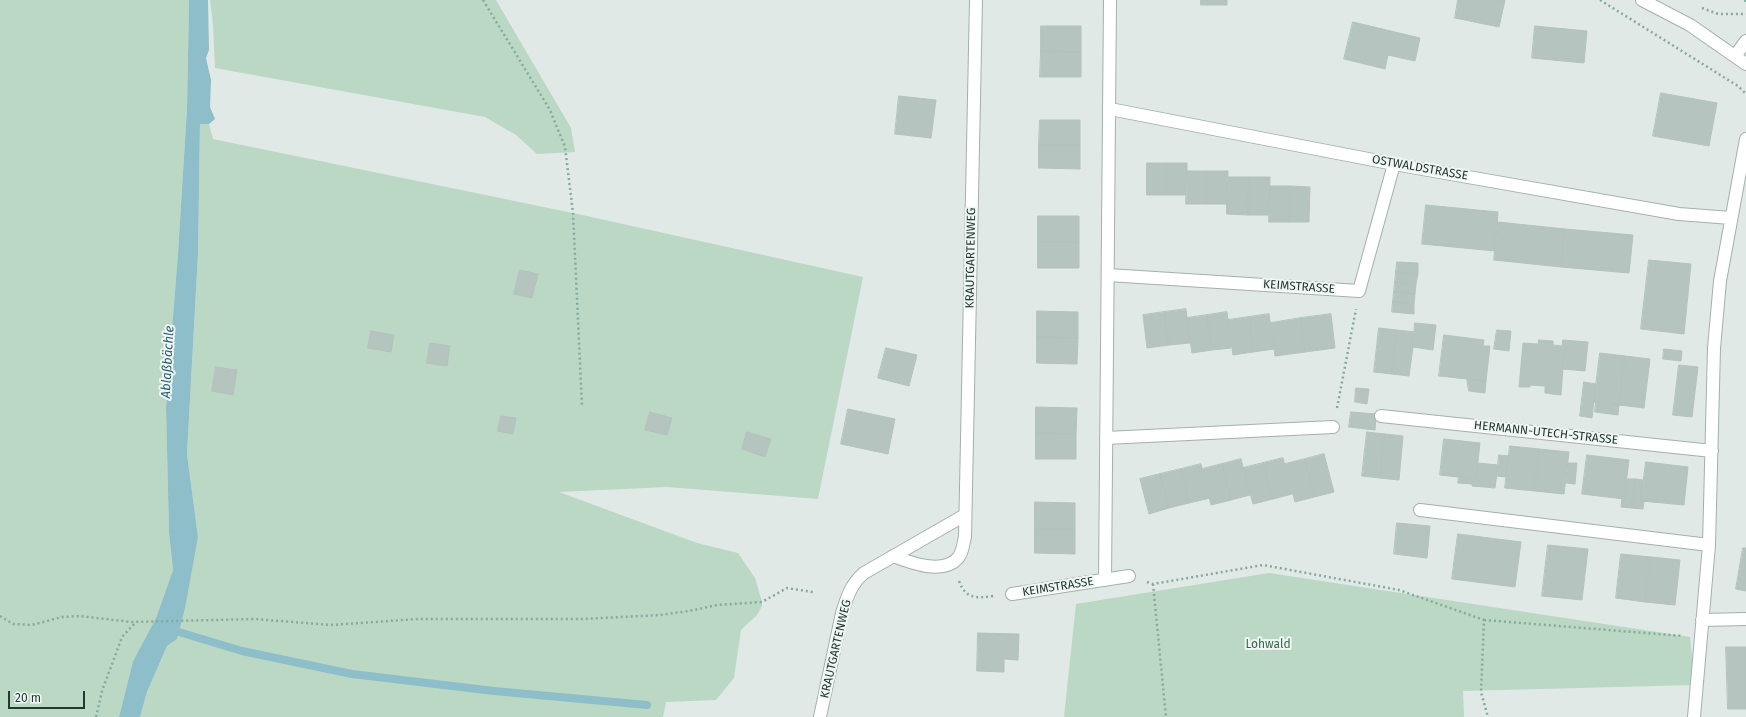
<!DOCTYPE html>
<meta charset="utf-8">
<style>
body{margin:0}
#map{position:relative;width:1746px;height:717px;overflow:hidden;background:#e0e9e6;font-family:"Fira Sans",sans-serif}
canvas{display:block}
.scale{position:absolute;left:8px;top:691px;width:77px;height:18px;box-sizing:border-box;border:2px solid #233833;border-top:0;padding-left:5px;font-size:12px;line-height:14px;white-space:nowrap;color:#233833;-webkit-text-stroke:3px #f0f6f4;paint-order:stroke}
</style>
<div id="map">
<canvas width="1746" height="717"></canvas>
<div class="scale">20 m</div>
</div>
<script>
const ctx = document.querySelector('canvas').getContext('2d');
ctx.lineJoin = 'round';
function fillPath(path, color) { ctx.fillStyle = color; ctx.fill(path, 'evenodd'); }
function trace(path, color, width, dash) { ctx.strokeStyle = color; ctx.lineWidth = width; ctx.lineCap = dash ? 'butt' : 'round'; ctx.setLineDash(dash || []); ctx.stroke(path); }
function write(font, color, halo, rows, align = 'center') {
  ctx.font = font + ' "Fira Sans",sans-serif'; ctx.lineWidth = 4; ctx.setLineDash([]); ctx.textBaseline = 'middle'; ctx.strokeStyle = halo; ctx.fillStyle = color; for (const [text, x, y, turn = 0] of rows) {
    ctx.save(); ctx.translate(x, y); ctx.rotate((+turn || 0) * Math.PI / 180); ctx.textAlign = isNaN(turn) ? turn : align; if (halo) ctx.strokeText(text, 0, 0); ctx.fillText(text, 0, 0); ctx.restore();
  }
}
fillPath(new Path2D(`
 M0 0H189L187 108 178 253 166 407 169 533 173 570 156 618 133 661 119 717H0Z
 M210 0H496L571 128 575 152 537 154 516 135 485 117 215 68 213 25Z
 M200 124H209L213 139 573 213 863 277 818 499 667 487 559 492 697 543 738 553 755 578 762 602V606L757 615 741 630 734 678 716 700 666 702 663 717H140L147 692 167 646 177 639 198 537 187 454 198 254Z
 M1269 573 1690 637 1695 685 1463 691 1464 717H1064L1076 604Z`), '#bbd8c4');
fillPath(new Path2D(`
 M189 0H208L209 50 206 58 211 80 210 107 215 119 209 124H200L198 254 187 454 198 537 185 608 177 639 167 646 147 692 140 717H119L133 661 156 618 173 570 169 533 166 407 178 253 187 108Z`), '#8ebec9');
trace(new Path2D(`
 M169 629 242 651 352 674 494 691 647 705`), '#8ebec9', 8);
const building = new Path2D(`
 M1201 0H1227V5H1201Z
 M1458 0H1505L1499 27 1455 18Z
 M1353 22 1420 38 1415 61 1388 55 1385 69 1344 59Z
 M1041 26H1081V52L1041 51Z
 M1535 26 1587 31 1584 63 1532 58Z
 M1041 51 1081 52V77H1040Z
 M1661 93 1717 103 1709 146 1653 136Z
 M899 96 936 100 931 138 895 134Z
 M1040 120H1080V144H1039Z
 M1039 144H1080V169L1039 168Z
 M1147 163H1167V195H1147Z
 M1167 163H1187V195H1167Z
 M1187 171H1207V204H1186Z
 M1207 171H1228L1227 204H1207Z
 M1227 177H1249L1248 215 1227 214Z
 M1249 177H1270L1269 215H1248Z
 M1270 186H1290L1289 222H1269Z
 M1290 186 1310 187 1309 222H1289Z
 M1426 205 1498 212 1495 251 1422 244Z
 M1038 216H1079V242H1038Z
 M1498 222 1565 229 1561 267 1494 260Z
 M1565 229 1633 235 1629 273 1561 267Z
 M1038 242H1079V268H1038Z
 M1649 260 1691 264 1684 334 1641 329Z
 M1397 262 1418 263V274L1396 272Z
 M520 270 538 274 532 298 514 294Z
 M1396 272 1418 274 1416 284 1395 282Z
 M1395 282 1416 284 1415 294 1394 292Z
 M1394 292 1415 294 1414 304 1393 302Z
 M1393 302 1414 304V314L1392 312Z
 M1186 309 1190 343 1169 345 1164 312Z
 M1037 311 1078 312V338L1037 337Z
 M1164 312 1169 345 1147 348 1143 315Z
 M1227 312 1231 348 1212 350 1207 315Z
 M1269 314 1274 349 1253 352 1249 317Z
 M1331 314 1335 348 1305 352 1301 318Z
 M1207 315 1212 350 1192 353 1187 318Z
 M1249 317 1253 352 1233 355 1228 320Z
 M1301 318 1305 352 1275 356 1271 323Z
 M1415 323 1436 325 1433 350 1413 347Z
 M1379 328 1397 330 1392 374 1374 372Z
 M1397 330 1415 332 1409 376 1392 374Z
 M1497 330 1511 331 1509 351 1494 349Z
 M371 331 394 335 391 352 368 348Z
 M1444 335 1484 340 1483 346H1490L1486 381 1439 376Z
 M1037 337 1078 338 1077 364 1037 363Z
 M1539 340 1553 341V345L1562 346V354H1564L1561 395 1545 393V386L1530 385V387H1519L1523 343 1538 344Z
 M1563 340 1588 342 1585 371 1563 369 1564 354H1562Z
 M430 343 450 346 447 366 427 363Z
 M886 348 917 355 909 386 878 378Z
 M1664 349 1682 351 1681 361 1663 359Z
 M1600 353 1625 356 1619 405 1594 402Z
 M1625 356 1650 359 1644 408 1619 405Z
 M1679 365 1698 367 1692 417 1673 415Z
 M216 367 237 370 233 395 212 391Z
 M1467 379 1486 381 1485 393 1469 391Z
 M1584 382 1596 384 1592 418 1580 416Z
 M1356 388 1369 389 1367 404 1355 402Z
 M1596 403 1619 405 1618 415 1595 412Z
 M1036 407 1077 408 1076 434 1036 433Z
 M848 409 895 419 888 454 841 444Z
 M650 412 672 418 667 435 645 430Z
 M1351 412 1376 414 1375 430 1349 427Z
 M501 416 516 418 513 434 498 431Z
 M747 432 771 439 765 457 742 449Z
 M1367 432 1385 434 1380 478 1362 476Z
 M1036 433 1076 434V459H1036Z
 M1385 434 1403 436 1399 480 1380 478Z
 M1444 439 1480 443 1476 479 1440 475Z
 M1510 446 1539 449 1535 491 1505 488Z
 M1539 449 1569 452 1564 494 1535 491Z
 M1324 454 1334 492 1314 497 1305 459Z
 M1499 455 1509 456 1506 477 1497 476Z
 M1587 455 1629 460 1624 499 1582 494Z
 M1283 458 1292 494 1273 499 1263 463Z
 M1241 459 1250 495 1231 500 1222 464Z
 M1305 459 1314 497 1295 502 1285 464Z
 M1646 462 1688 467 1684 505 1641 501Z
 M1263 463 1273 499 1253 504 1243 468Z
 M1478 463 1498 465 1495 488 1472 486 1473 479H1476Z
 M1568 463H1577L1575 484 1566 483Z
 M1201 464 1210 498 1189 503 1181 469Z
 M1222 464 1231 500 1211 505 1202 469Z
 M1181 469 1189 503 1169 508 1160 474Z
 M1160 474 1169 508 1149 514 1140 479Z
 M1459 477 1473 479 1472 484 1458 483Z
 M1627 479H1635L1632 508 1621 507 1622 498 1624 499Z
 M1635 479 1643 480 1641 501H1644L1643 509 1632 508Z
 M1035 502 1075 503V528H1035Z
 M1397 523 1430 526 1427 558 1394 554Z
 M1035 528H1075V554L1035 553Z
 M1458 534 1521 542 1515 587 1452 579Z
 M1548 545 1588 549 1582 600 1542 596Z
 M1743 548H1746V591L1736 589Z
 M1621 554 1651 557 1645 602 1616 598Z
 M1651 557 1680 560 1675 605 1645 602Z
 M978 633 1019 634 1018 660 1004 659V672L977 671Z
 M1726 647H1746V709H1728Z`);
fillPath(building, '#b6c4bf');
trace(building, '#b4c2bd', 1);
const minor = new Path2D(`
 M1642 0 1690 25 1746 64
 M1735 56 1746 41
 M1110 109 1394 164 1679 214 1731 218
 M1108 275 1359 291 1394 164
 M1381 416 1712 451
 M1106 438 1333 427
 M1420 510 1709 545
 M893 556C911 563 943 575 958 558 963 552 963 544 965 537L976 0
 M1105 580 1110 0
 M1012 594 1129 576
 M1702 620 1746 619
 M820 717 842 613C847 597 851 584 864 573L965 515
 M1694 717 1709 545 1714 348 1720 281 1746 139`);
trace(minor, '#a4b0ad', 14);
trace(new Path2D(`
 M483 0 550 110 565 147 573 213 582 406
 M1600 0 1738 86 1746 94
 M1745 0 1746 3
 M1702 8 1718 14H1746
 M1337 408 1356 309
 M959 581C966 600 977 598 994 596
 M1147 582 1153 584 1263 565 1399 590 1484 620 1481 692 1488 717
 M1153 584 1166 717
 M0 616 13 624 32 625 62 617 80 616 131 622 255 619 331 625 418 619H582L660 615 689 611 717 605 762 602 787 588 813 592
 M1484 620 1683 636
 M96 717 102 691 122 637 136 622`), '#84aa9f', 2.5, [2, 3]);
trace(minor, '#fff', 12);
write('12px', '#233833', '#f0f6f4', [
 ["OSTWALDSTRASSE",1420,168,10],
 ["KRAUTGARTENWEG",971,258,-89],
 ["KEIMSTRASSE",1299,287,4],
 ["HERMANN-UTECH-STRASSE",1546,433,6],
 ["KEIMSTRASSE",1058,587,-9],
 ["KRAUTGARTENWEG",836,649,-77]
]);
write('12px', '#326a49', '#f0f6f4', [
 ["Lohwald",1268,645]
]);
write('italic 13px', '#245f6d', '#f0f6f4', [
 ["Ablaßbächle",168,362,-87]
]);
</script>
